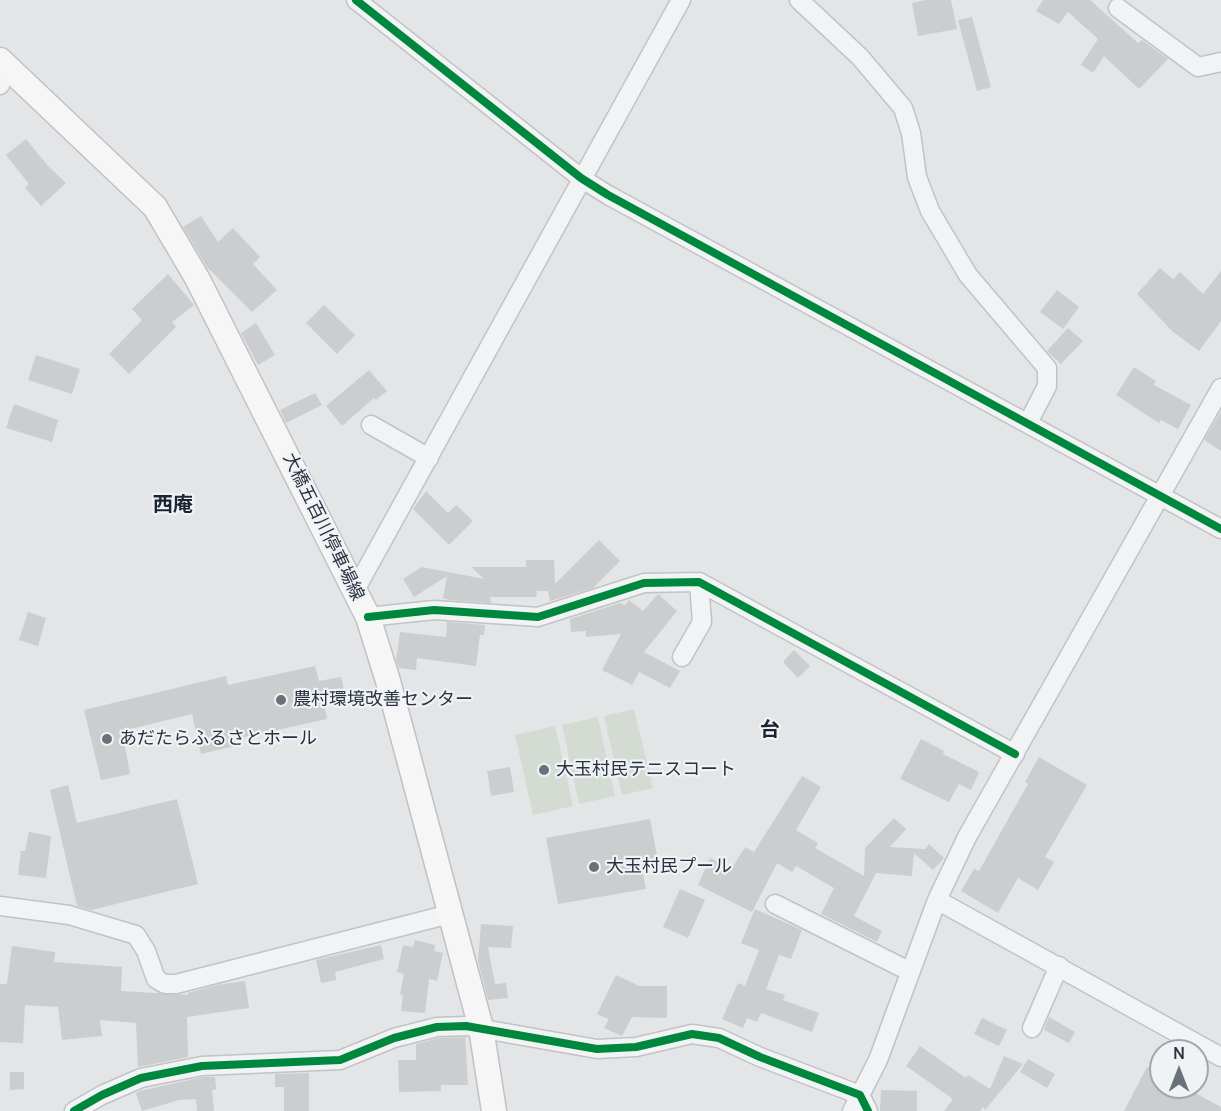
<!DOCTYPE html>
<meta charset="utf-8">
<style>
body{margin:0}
#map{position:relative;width:1221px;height:1111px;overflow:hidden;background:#e3e5e7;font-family:Manrope,sans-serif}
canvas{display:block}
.north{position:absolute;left:1149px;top:1039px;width:60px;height:60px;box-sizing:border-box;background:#f0f3f6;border:2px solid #a1a6ad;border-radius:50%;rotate:0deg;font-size:16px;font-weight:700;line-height:24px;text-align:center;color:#2a3240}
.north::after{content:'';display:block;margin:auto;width:21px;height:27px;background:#6b717a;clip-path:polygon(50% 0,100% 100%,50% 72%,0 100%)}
</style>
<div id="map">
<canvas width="1221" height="1111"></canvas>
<div class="north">N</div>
</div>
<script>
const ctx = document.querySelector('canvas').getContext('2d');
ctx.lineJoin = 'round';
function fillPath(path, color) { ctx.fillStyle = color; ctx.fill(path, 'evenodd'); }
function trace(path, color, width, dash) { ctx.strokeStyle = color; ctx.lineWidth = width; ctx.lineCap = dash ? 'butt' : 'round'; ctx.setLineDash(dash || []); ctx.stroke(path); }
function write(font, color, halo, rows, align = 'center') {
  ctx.font = font + ' Manrope,"Noto Sans JP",sans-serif'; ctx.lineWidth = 4.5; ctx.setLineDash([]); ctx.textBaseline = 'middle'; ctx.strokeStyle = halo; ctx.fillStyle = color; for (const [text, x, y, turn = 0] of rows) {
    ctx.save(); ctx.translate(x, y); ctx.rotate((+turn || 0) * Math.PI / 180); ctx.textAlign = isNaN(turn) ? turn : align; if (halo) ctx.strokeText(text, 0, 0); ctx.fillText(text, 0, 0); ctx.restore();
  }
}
fillPath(new Path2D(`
 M634 709 653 788 622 795 604 716Z
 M598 717 615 796 579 804 562 725Z
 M555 726 573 806 533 815 515 735Z`), '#d4dbd3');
fillPath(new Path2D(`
 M926 0H951L957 29 918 36 912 3Z
 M1043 0H1090L1138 43 1142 40 1168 59 1139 89 1104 56 1093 73 1081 65 1098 39 1068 12 1059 24 1036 11Z
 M972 17 991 87 977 91 958 20Z
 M26 139 48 166 66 183 41 206 25 188 29 184 6 155Z
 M201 216 218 242 233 228 260 257 253 264 277 290 252 312 207 267 183 227Z
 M1160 268 1173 279 1180 272 1203 294 1221 271V321L1199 351 1172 331 1137 294Z
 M168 274 194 305 172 322 176 327 129 374 109 354 142 320 132 309Z
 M1057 290 1079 307 1063 329 1040 312Z
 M324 305 355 335 337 354 306 323Z
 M256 323 275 355 258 365 241 333Z
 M1068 328 1083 341 1061 364 1047 351Z
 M36 355 80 369 72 394 28 380Z
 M1134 367 1156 381 1154 385 1191 405 1178 429 1161 420 1159 423 1116 395Z
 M369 370 387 391 376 400 374 398 342 426 326 406Z
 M315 393 322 405 286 423 280 410Z
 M14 404 58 420 52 442 6 428Z
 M1221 411V451L1204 440Z
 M426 491 448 513 456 505 473 521 449 545 413 509Z
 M599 540 620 561 593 588 550 601 548 591H537L536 597H490L491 603 449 600 443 598 447 576 414 597 403 579 422 567 484 579 471 567H526V560H554L555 584Z
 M658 594 677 611 644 652 680 671 670 688 639 672 632 685 602 670 621 634 586 637V631L571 632 570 619 620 603 625 605 629 600 643 611Z
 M28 612 46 618 38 646 19 640Z
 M447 622 485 625 484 635H480L476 666 417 658 416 670 399 668 396 660 400 632 446 637Z
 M794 650 810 666 798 678 783 662Z
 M315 666 319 681 341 677 345 695 323 699 327 719 241 738 243 744 201 754 192 714 122 731 130 774 101 780 84 710 226 676 228 685Z
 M921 739 944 751 943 754 979 772 971 790 959 784 949 802 900 779Z
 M1039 757 1087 785 1045 857 1054 862 1038 890 1018 878 998 913 961 891 974 869 979 871 1028 784 1025 782Z
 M510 767 514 792 491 796 487 771Z
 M802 776 821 787 796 830 818 843 815 848 864 876 865 848 894 818 906 829 890 847 925 849 929 844 944 858 933 870 914 853 912 876 876 873 854 916 882 931 877 942 821 914 834 888 796 866 792 872 777 863 752 912 698 885 710 858 732 868 745 847 754 852Z
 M68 785 77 823 177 799 198 884 91 910 77 906 50 790Z
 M650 819 659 866 642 869 646 889 558 904 546 838Z
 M29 832 51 836 46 878 18 875 21 851H25Z
 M680 889 705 900 688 938 663 927Z
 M755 909 802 930 791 959 779 955 766 989 785 995 783 1000 819 1013 812 1032 761 1013 757 1022 747 1018 743 1028 722 1019 738 983 745 986 759 950 741 943Z
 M481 924 513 926 511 948 488 947 495 984 506 983 508 998 488 1000 478 961Z
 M415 940 435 945 434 951 443 953 437 981 429 979 425 1013 401 1011 403 995 400 994 404 974 397 972 403 945 413 947Z
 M381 945 384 959 335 972 336 980 321 983 316 960Z
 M12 946 55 952 54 962 122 967 121 991 188 995V993L216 985 245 981 249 1008 187 1017 188 1057 138 1067 136 1023 100 1020 102 1036 62 1040 58 1007 25 1005 23 1043 0 1042V984H7Z
 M616 975 639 986H667V1018L632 1017 622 1036 604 1028 609 1019 597 1014Z
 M1049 1017 1075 1032 1069 1043 1044 1030Z
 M982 1018 1007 1030 999 1046 974 1034Z
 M465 1037 468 1085H441V1091L399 1092 398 1060H416V1044L439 1038Z
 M920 1046 966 1078 968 1075 990 1089 1004 1056 1023 1064 985 1110 983 1107 980 1111H944L953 1099 906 1066Z
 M1028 1059 1055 1074 1047 1088 1020 1072Z
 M1147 1067 1161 1075V1087H1184L1221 1107V1111H1124Z
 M10 1072H24V1089L10 1090Z
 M309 1073V1111H284V1087H275V1074Z
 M203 1077H215L216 1089 212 1090 214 1111H197L196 1099 179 1100 142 1111 136 1093 140 1091Z
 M881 1090 917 1091V1111H880Z`), '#cbcdcf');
const minor = new Path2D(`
 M356 0 581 178 608 195 1221 529
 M799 0 860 57 903 108 911 133 917 177 930 211 968 275 1047 368V386L1028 423
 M1118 8 1198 67 1221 62
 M0 85 7 68
 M371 425 429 458
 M354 592 681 0
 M368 617 434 610 538 617 644 583 699 582 1015 754
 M682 657 702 622 699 582
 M937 900 1221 1057
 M775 904 909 971
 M0 906 69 915 136 935 146 951 156 979 165 984H176L450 914
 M1032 1028 1059 966
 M74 1111 102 1095 141 1078 202 1066 340 1060 394 1038 437 1027 466 1026 597 1049 636 1047 692 1034 719 1038 760 1057 860 1095 868 1111
 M852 1111 878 1060 937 900 967 837 1221 388`);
const major = new Path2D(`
 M0 60 155 207 197 278 368 617 388 681 481 1028 494 1111`);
trace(minor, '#c1c3c5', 21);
trace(major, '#bfc2c5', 27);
trace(minor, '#f1f3f4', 18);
trace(major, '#f6f6f6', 24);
trace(new Path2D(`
 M356 0 581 178 608 195 1221 529
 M368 617 434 610 538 617 644 583 699 582 1015 754
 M74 1111 102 1095 141 1078 202 1066 340 1060 394 1038 437 1027 466 1026 597 1049 636 1047 692 1034 719 1038 760 1057 860 1095 868 1111`), '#00873e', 8);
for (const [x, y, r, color] of [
 [281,700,6,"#6b717a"],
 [107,739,6,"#6b717a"],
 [544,770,6,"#6b717a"],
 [594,867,6,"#6b717a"]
]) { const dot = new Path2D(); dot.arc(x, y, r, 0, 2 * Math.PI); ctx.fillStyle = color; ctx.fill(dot); trace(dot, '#f0f3f6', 2); }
write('18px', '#2a3240', '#f0f3f6', [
 ["大橋五百川停車場線",323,527,64]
]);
write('18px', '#2a3240', '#f0f3f6', [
 ["農村環境改善センター",293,700],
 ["あだたらふるさとホール",119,739],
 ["大玉村民テニスコート",556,770],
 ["大玉村民プール",606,867]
], 'left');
write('bold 20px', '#1c2430', '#f0f3f6', [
 ["西庵",173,505],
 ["台",770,730]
]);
</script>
